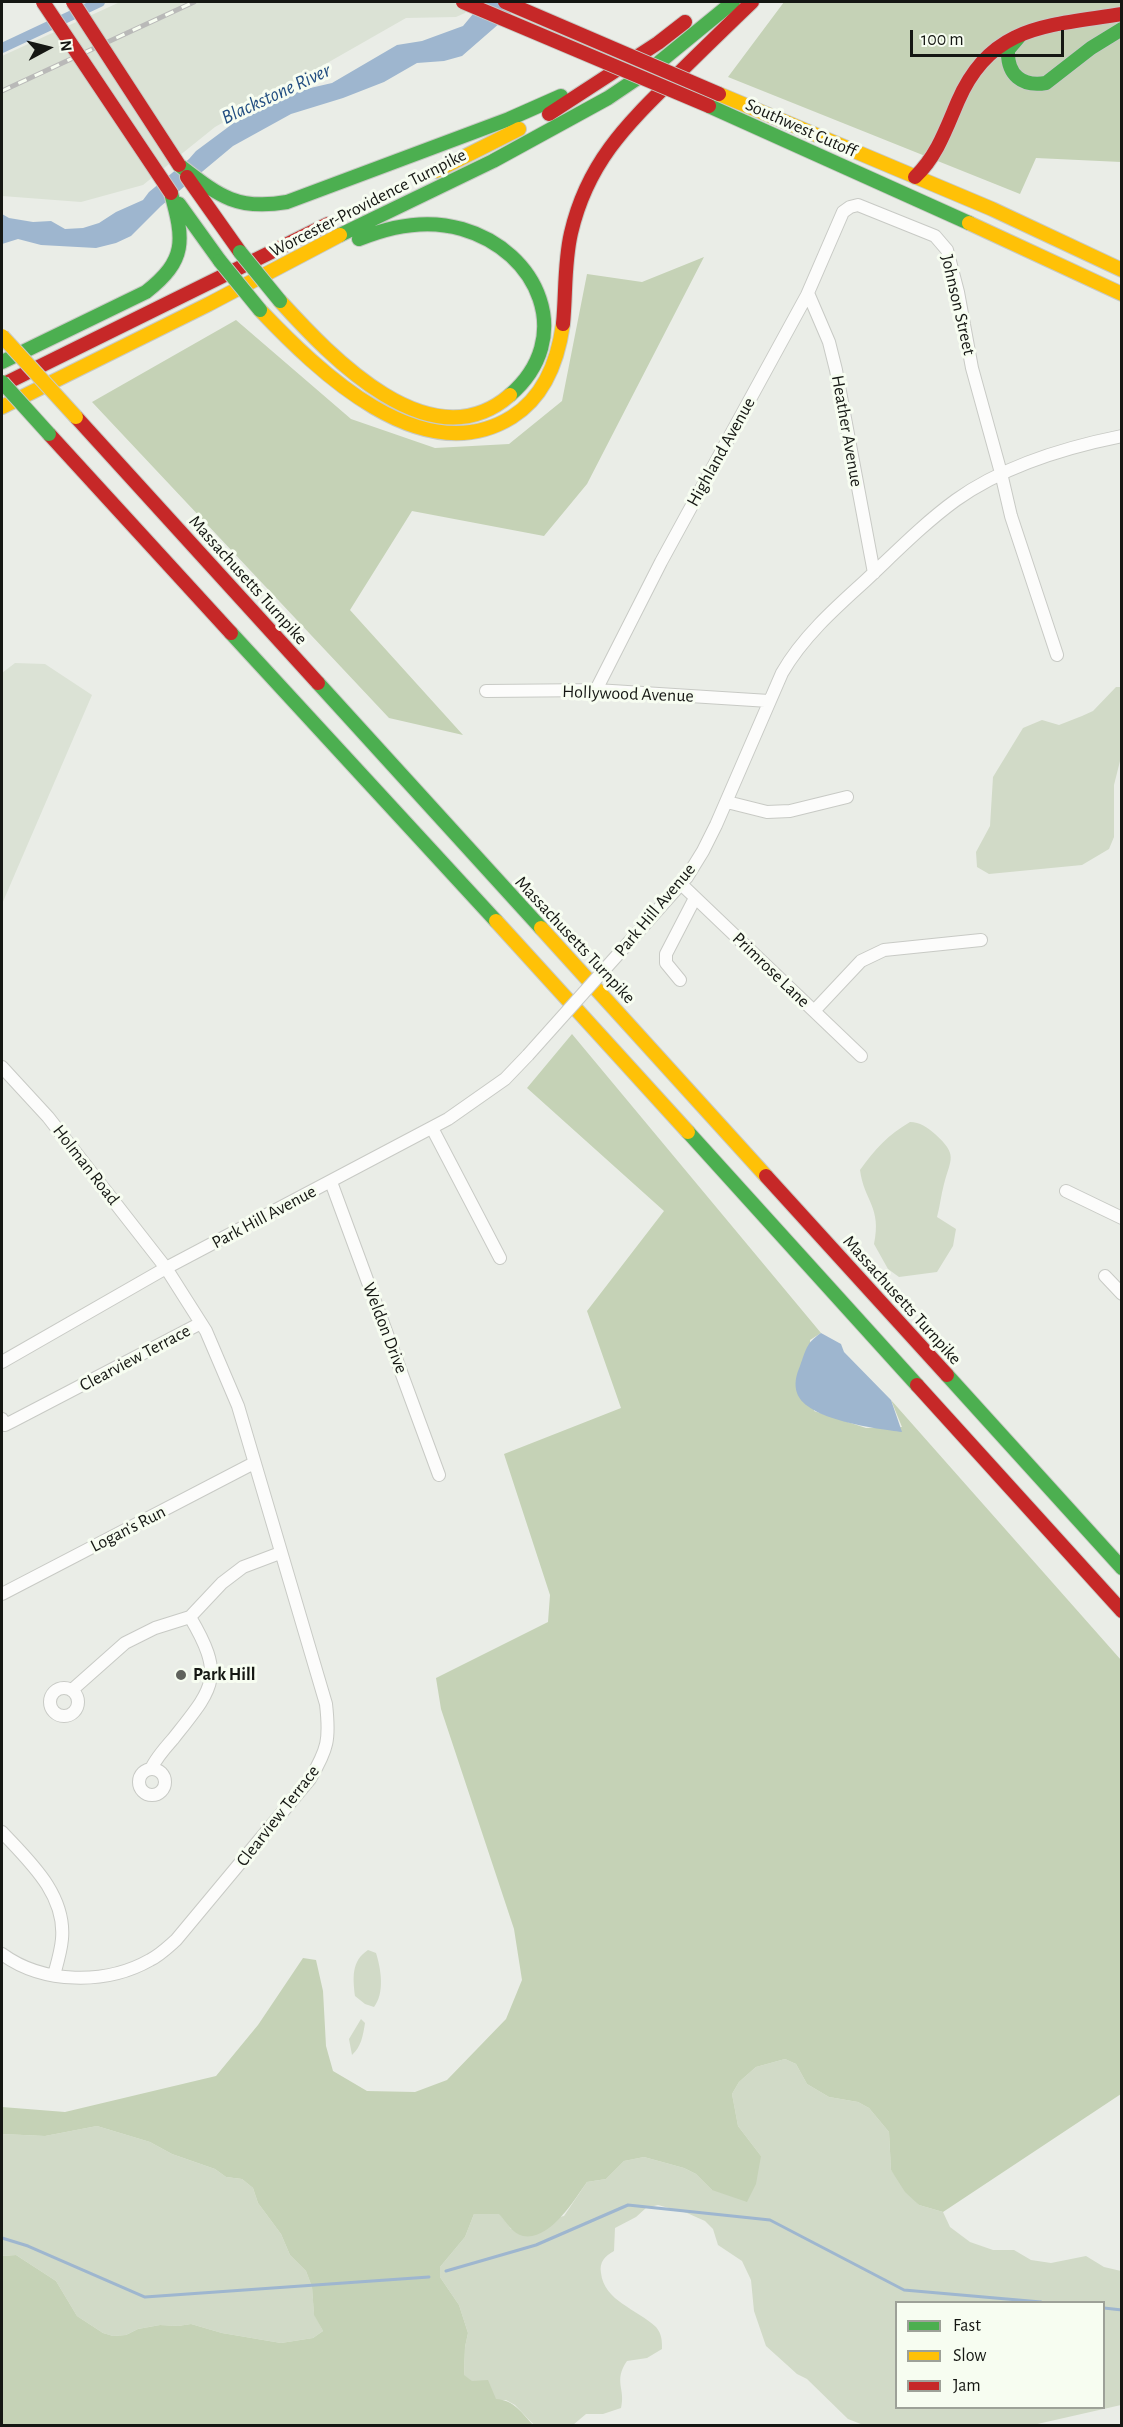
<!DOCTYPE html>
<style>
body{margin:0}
#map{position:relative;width:1123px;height:2427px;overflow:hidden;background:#eaede7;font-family:"Alegreya Sans",sans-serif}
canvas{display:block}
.frame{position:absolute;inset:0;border:3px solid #151713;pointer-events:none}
.legend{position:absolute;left:895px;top:2301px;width:210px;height:108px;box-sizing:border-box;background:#f7fdf1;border:2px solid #9da198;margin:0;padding:8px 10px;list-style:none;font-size:18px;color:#151713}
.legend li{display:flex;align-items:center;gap:12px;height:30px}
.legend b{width:30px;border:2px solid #9da198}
.north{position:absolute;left:18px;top:18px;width:60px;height:60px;-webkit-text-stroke:4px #f7fdf1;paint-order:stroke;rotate:83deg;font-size:16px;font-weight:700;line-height:24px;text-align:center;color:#151713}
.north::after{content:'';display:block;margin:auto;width:21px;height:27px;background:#151713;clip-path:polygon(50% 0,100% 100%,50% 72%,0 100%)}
.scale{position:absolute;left:910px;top:30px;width:154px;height:27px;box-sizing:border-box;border:3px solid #151713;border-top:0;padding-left:8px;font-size:18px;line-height:21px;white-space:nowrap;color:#151713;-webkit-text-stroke:4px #f7fdf1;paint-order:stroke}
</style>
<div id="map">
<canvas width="1123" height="2427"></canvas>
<div class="frame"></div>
<ul class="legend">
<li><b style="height:8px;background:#4caf50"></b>Fast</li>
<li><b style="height:8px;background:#ffc107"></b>Slow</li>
<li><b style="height:8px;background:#c62828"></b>Jam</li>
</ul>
<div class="north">N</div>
<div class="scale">100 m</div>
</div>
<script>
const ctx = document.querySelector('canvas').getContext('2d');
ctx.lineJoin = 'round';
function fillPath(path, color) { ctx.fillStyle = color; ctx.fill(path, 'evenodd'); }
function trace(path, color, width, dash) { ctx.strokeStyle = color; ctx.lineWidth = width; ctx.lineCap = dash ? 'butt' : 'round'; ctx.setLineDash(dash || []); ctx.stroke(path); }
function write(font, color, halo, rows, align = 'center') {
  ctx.font = font + ' "Alegreya Sans",sans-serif'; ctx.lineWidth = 6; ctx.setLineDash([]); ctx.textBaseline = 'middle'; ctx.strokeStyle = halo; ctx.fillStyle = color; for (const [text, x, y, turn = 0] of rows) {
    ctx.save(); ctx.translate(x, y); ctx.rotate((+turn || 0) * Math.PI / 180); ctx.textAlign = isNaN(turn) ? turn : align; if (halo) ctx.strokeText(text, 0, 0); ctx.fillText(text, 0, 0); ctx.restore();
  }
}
fillPath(new Path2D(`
 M120 2H472L465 13 456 17 406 18 215 127 143 185 81 202 2 196V56Z
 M15 663 45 664 92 695 2 904V673Z`), '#dbe2d5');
fillPath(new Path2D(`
 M1116 687H1121V757L1114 785V837L1109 849 1082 865 989 874 977 867 976 852 990 826 993 777 1023 728 1042 720 1059 725 1082 716 1093 711Z
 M910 1122C920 1122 927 1127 935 1134 958 1155 951 1158 944 1184 941 1195 940 1206 937 1217L956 1229 953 1246 937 1272 899 1277 888 1269 874 1244C882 1207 864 1201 860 1170 875 1149 888 1135 910 1122Z
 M368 1950 376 1953C381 1969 385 1993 374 2007L365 2004 355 1996C353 1978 351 1961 368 1950Z
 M361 2019 365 2023C363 2036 361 2047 352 2055L349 2039Z
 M785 2059 796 2064 807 2084 829 2097 858 2102 869 2108 889 2132 891 2170 919 2205 943 2212 950 2227 970 2242 993 2250H1014L1031 2260 1051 2263 1086 2256 1104 2267 1121 2271V2405L1033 2425 866 2426 848 2419 807 2379 797 2374 766 2346 754 2311 751 2280 742 2261 718 2245 713 2229 705 2221 687 2213 658 2205 646 2208 636 2217 615 2228 614 2251C605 2256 599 2262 601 2273 604 2301 637 2309 656 2327 662 2334 662 2341 662 2349L647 2358 627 2361C613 2381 626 2389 621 2408L603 2414H586L573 2425H534L515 2405 506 2400H496L464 2376 465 2347 468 2333 459 2305 440 2277V2267L465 2237 474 2214 499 2213 511 2229 564 2216 587 2182 606 2179 624 2161 644 2157 684 2168 696 2174 712 2190 761 2156 738 2126 732 2094 739 2082 756 2067ZM896 2302H1104V2408H896Z
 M97 2126 150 2142 172 2154 215 2169 226 2177 242 2179 253 2188 258 2203 281 2234 290 2255 306 2271 312 2287 314 2314 323 2331 313 2338 281 2343 222 2333 191 2324 178 2326 160 2325 138 2329 126 2335 113 2336 103 2333 77 2316 56 2281 16 2255 2 2256V2134L45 2136Z`), '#d1dac7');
fillPath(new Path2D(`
 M784 2H1121V162L1036 158 1020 194 728 77Z
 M704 257 587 484 544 536 412 511 350 610 463 735 389 718 92 402 236 320 351 419 435 448 509 444 562 401 587 274 642 282Z
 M572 1034 821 1333 810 1340 814 1411 866 1428 902 1427 891 1400 1121 1660V2094L943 2212 919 2205 905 2192 891 2170 889 2132 869 2108 858 2102 829 2097 807 2084 796 2064 785 2059 756 2067 739 2082 732 2094 738 2126 761 2156 756 2184 747 2202 712 2190 696 2174 684 2168 644 2157 624 2161 606 2179 587 2182C574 2200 550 2241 523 2236 513 2234 505 2221 499 2214H474L465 2237 440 2267V2277L459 2305 468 2333 465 2347 464 2375 472 2381 488 2380 496 2399C514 2400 522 2413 534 2426L2 2425V2256L16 2255 56 2281 77 2316 103 2333 113 2336 126 2335 138 2329 160 2325 178 2326 191 2324 222 2333 281 2343 313 2338 323 2331 314 2315 312 2287 306 2271 290 2255 281 2234 258 2203 253 2188 242 2179 226 2177 215 2169 172 2154 150 2142 97 2126 45 2136 2 2134V2107L65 2112 216 2076 258 2025 303 1958 316 1960 323 1991 326 2046 333 2071 367 2091 415 2092 447 2080 506 2019 522 1980 514 1929 441 1709 436 1678 548 1622 550 1595 504 1454 621 1408 587 1311 664 1211 527 1088Z`), '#c5d2b6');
fillPath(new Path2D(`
 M483 2H524L462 56 444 61 417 63 384 82 343 98 291 114 233 146 161 206 131 236 116 243 96 248 41 245 18 239 2 244V214L9 218 33 222 51 221 65 229 83 228 99 223 116 212 143 200 149 192 189 159 196 151 239 119 268 103 306 89 332 83 397 45 422 41 463 26Z
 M821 1333 841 1344 844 1352 891 1400 902 1432C878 1429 806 1420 797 1393 794 1384 796 1375 800 1366 806 1350 806 1343 821 1333Z`), '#9eb6cf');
trace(new Path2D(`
 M2 2238 28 2246 145 2297 429 2277
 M446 2271 536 2245 628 2205 770 2220 904 2290 1041 2302
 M1104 2308 1122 2310`), '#9eb6cf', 3);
trace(new Path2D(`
 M2 48 100 2`), '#9eb6cf', 10);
const street = new Path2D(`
 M808 293 829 342 836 370 874 573
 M596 690 661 562 807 295 843 212 850 207 858 205 935 236 947 250 958 292 972 368 1001 473 1011 516 1057 655
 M486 691 596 690 769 701
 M727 802 767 812 790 811 847 797
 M681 884 861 1056
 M638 932 687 877 703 851 716 825 782 673C802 638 834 609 864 582 894 554 923 524 956 500 1002 467 1067 447 1122 436
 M680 980 666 963V954L695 898
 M814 1011 861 961 884 950 981 940
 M2 1067 48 1117 166 1268 206 1331 238 1406 326 1704C330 1739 328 1749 310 1779L176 1940C168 1947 160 1955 150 1960 106 1985 43 1984 2 1954
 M432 1128 500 1258
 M331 1182 439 1475
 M1066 1191 1122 1218
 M1105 1276 1122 1294
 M2 1362 166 1268 448 1119 505 1079 528 1055
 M2 1419 5 1425 13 1421 201 1323
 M2 1594 254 1463
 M50 1702a14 14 0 1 1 28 0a14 14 0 1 1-28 0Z
 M72 1690 125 1643 155 1628 190 1617 222 1583 243 1567 280 1553
 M151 1769C156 1758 165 1748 173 1739 213 1688 226 1678 190 1617
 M139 1782a13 13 0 1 1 26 0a13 13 0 1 1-26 0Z
 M2 1832C29 1861 66 1894 62 1939 61 1951 57 1964 54 1975`);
const fast = new Path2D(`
 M1019 37 1008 50C1007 75 1022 87 1046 83L1091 48 1122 29
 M709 106 969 223
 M179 165C218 195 236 211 287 202L509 119 561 96
 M179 204 220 261
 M340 235 493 161 608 98 651 69 733 2
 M359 239C391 226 428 219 462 229 539 251 576 338 510 395
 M2 362 146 292C187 260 184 240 171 193
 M231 633 496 921
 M318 683 541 928
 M688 1132 917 1385
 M947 1375 1122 1568`);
const slow = new Path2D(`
 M719 94 992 209 1122 270
 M436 171 519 129
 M969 223 1122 294
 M280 301C330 356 431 464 510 395
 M260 310C317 370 422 473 512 417 544 397 558 360 563 324
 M2 407 209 304 340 235
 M496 921 688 1132
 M541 928 766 1176`);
const jam = new Path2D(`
 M549 114 658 43 685 22
 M187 177 240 252
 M915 177C937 156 946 129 958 101 991 24 1048 26 1122 14
 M563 324C566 294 564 263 571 233 587 164 625 126 673 79 699 53 726 27 752 2
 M2 385 328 224
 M76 417 318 683
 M49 434 231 633
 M766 1176 947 1375
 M917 1385 1122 1611`);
trace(street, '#c8cac5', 14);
trace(fast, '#c8cac5', 16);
trace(slow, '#c8cac5', 16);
trace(jam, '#c8cac5', 16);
trace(street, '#fcfcfb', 12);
trace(fast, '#4caf50', 14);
trace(slow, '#ffc107', 14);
trace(jam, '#c62828', 14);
const rail = new Path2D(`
 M2 91 194 2`);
trace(rail, '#b9b9b8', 5);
trace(rail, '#f7fdf1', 3, [9]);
const streetBridge = new Path2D(`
 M528 1055 638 932`);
const fastBridge = new Path2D(`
 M240 252 280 301
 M220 261 260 310
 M2 382 49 434`);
const slowBridge = new Path2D(`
 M2 336 76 417`);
const jamBridge = new Path2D(`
 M43 2 171 193
 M73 2 179 165
 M463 2 709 106
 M505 2 719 94`);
trace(streetBridge, '#c8cac5', 14, []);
trace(fastBridge, '#c8cac5', 16, []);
trace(slowBridge, '#c8cac5', 16, []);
trace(jamBridge, '#c8cac5', 16, []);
trace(streetBridge, '#fcfcfb', 12);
trace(fastBridge, '#4caf50', 14);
trace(slowBridge, '#ffc107', 14);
trace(jamBridge, '#c62828', 14);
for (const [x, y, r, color] of [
 [181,1675,6,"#60625d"]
]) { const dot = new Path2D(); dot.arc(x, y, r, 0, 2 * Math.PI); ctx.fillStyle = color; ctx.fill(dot); trace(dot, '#f7fdf1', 2); }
write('18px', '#151713', '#f7fdf1', [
 ["Southwest Cutoff",801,128,24],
 ["Worcester-Providence Turnpike",368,203,-27],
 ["Johnson Street",958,305,77],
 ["Heather Avenue",847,431,80],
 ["Highland Avenue",721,452,-61],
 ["Massachusetts Turnpike",248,580,48],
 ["Hollywood Avenue",628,694,2],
 ["Park Hill Avenue",655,910,-50],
 ["Massachusetts Turnpike",575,940,47],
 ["Primrose Lane",771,970,44],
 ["Holman Road",86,1165,52],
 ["Park Hill Avenue",264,1217,-28],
 ["Massachusetts Turnpike",902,1300,48],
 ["Weldon Drive",385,1328,69],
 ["Clearview Terrace",135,1358,-28],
 ["Logan's Run",128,1529,-27],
 ["Clearview Terrace",278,1816,-52]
]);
write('bold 18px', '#151713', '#f7fdf1', [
 ["Park Hill",193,1675]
], 'left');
write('italic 20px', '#224e81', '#f7fdf1', [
 ["Blackstone River",276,94,-25]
]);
</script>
